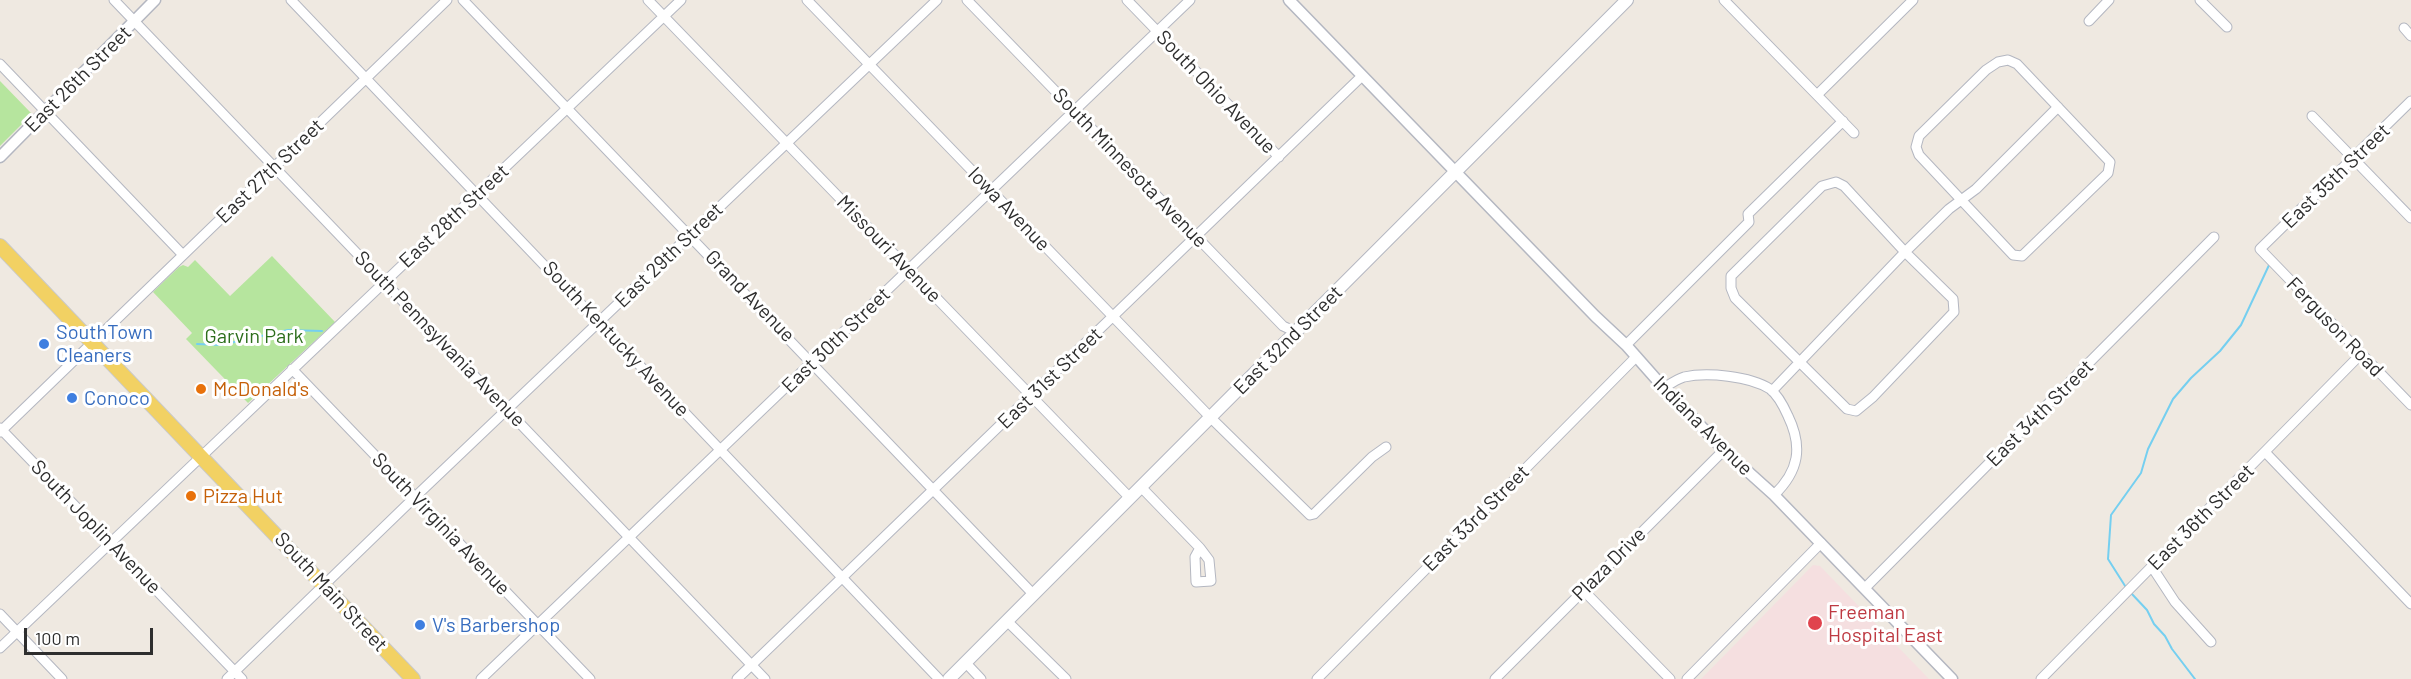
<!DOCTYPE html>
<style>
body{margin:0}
#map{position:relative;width:2411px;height:679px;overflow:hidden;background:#efe9e1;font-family:Barlow,sans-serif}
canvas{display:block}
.scale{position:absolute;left:24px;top:628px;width:129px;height:27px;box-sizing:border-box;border:3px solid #2e2e2e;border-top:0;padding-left:8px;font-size:18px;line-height:21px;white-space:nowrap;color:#2e2e2e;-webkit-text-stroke:4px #fff;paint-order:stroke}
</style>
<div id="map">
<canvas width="2411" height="679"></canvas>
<div class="scale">100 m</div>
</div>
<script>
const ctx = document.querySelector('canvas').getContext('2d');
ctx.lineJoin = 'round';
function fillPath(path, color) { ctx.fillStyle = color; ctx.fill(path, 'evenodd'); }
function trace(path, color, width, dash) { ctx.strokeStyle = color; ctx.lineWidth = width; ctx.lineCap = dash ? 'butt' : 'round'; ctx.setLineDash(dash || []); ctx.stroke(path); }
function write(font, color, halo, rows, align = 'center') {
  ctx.font = font + ' Barlow,sans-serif'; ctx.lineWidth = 6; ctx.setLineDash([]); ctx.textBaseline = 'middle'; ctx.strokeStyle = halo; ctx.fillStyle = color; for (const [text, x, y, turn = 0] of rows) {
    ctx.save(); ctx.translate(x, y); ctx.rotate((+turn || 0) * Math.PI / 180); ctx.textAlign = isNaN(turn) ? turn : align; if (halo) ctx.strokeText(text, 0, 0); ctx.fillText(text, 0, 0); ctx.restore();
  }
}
fillPath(new Path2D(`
 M1813 565 1820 566 1929 679H1701Z`), '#f5dfe0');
fillPath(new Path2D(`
 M0 81 32 114 0 146Z
 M272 256 335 322 248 403 186 339 192 333 153 292 179 267 183 265 188 267 195 260 230 296Z`), '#b6e59e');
trace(new Path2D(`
 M197 344 221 345 288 330 322 331
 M2127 589 2108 559 2111 515 2141 473 2148 449 2173 399 2191 378 2220 351 2241 325 2270 263
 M2131 593 2147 610 2154 624 2165 636 2172 649 2195 679`), '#75cff0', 2);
const minor = new Path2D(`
 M114 0 765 679
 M291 0 939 679
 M463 0 1034 595
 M648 0 1130 498
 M807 0 1211 418 1310 515 1314 514 1372 457 1386 447
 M967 0 1283 326 1296 332
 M1127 0 1279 157
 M1724 0 1854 133
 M2200 0 2227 27
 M2089 21 2109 0
 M2404 28 2411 36
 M2008 60 2017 64 2110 162 2108 173 2022 256 2013 255 1919 155 1916 147 1919 136 1986 70 1998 62Z
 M0 64 183 255
 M1817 95 1913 0
 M2411 101 2260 249 2411 405
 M2312 116 2411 218
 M1836 182 1844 186 1905 252 1953 299 1954 312 1873 397 1856 411 1847 409 1735 298 1731 288V276L1822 186Z
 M1626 345 1749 222 1748 214 1843 121
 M292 369 590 679
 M1664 388C1670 384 1677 379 1684 377 1707 372 1750 376 1770 389 1778 395 1784 407 1788 416 1803 447 1799 471 1774 495
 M1772 391 1905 252 1949 209 1976 189 2058 107
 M0 428 242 679
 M0 432 447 0
 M2265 452 2411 604
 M1141 487 1200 548
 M1200 548 1209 560 1211 581 1196 582 1195 557Z
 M2152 567 2175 602 2211 642
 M1865 588 2214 237
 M1583 590 1670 679
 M0 614 62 679
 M1007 621 1066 679
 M0 648 681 0
 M965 662 981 679
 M227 679 415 497 937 0
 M481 679 1190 0
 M737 679 1362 76
 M1317 679 1636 357
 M1495 679 1724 450
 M1687 679 1821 543
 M2041 679 2361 354`);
const tertiary = new Path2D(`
 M1289 0 1595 316 1626 345 1664 388 1724 450 1774 495 1952 679
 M0 157 155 0`);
const secondary = new Path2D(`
 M949 679 1627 0`);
const primary = new Path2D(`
 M0 246 413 679`);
trace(minor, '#b4b7c1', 11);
trace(tertiary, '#b4b7c1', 13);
trace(secondary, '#b4b7c1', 14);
trace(primary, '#c9c9c9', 16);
trace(minor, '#fff', 9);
trace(tertiary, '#fff', 10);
trace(secondary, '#fff', 12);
trace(primary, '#f2d163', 14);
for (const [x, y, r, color] of [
 [44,344,6,"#3f7fe0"],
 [201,389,6,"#e8710a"],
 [72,398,6,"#3f7fe0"],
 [191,496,6,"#e8710a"],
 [1815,623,8,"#e0444e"],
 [420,625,6,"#3f7fe0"]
]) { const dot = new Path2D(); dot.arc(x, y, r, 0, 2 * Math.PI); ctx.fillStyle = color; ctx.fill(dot); trace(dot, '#fff', 2); }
write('20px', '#2e2e2e', '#fff', [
 ["East 26th Street",78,79,-45],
 ["South Ohio Avenue",1216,92,46],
 ["South Minnesota Avenue",1130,168,46],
 ["East 27th Street",270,171,-44],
 ["East 35th Street",2336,176,-44],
 ["Iowa Avenue",1009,209,46],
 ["East 28th Street",454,216,-43],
 ["Missouri Avenue",889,249,46],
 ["East 29th Street",669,255,-44],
 ["Grand Avenue",750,296,46],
 ["Ferguson Road",2335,327,46],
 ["South Pennsylvania Avenue",440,339,46],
 ["South Kentucky Avenue",616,339,47],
 ["East 30th Street",836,340,-44],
 ["East 32nd Street",1288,340,-45],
 ["East 31st Street",1050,378,-44],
 ["East 34th Street",2040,413,-45],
 ["Indiana Avenue",1703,426,45],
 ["East 36th Street",2201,517,-45],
 ["East 33rd Street",1476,518,-45],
 ["South Virginia Avenue",441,524,46],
 ["South Joplin Avenue",96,527,46],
 ["Plaza Drive",1609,564,-45],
 ["South Main Street",331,592,47]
]);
write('20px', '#366cbe', '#fff', [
 ["SouthTown",56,332],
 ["Cleaners",56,355],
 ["Conoco",84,398],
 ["V's Barbershop",432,625]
], 'left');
write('20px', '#2c6e1b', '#fff', [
 ["Garvin Park",254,336]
]);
write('20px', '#c56008', '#fff', [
 ["McDonald's",213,389],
 ["Pizza Hut",203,496]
], 'left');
write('20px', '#be3a42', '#fff', [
 ["Freeman",1828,612],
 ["Hospital East",1828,635]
], 'left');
</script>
